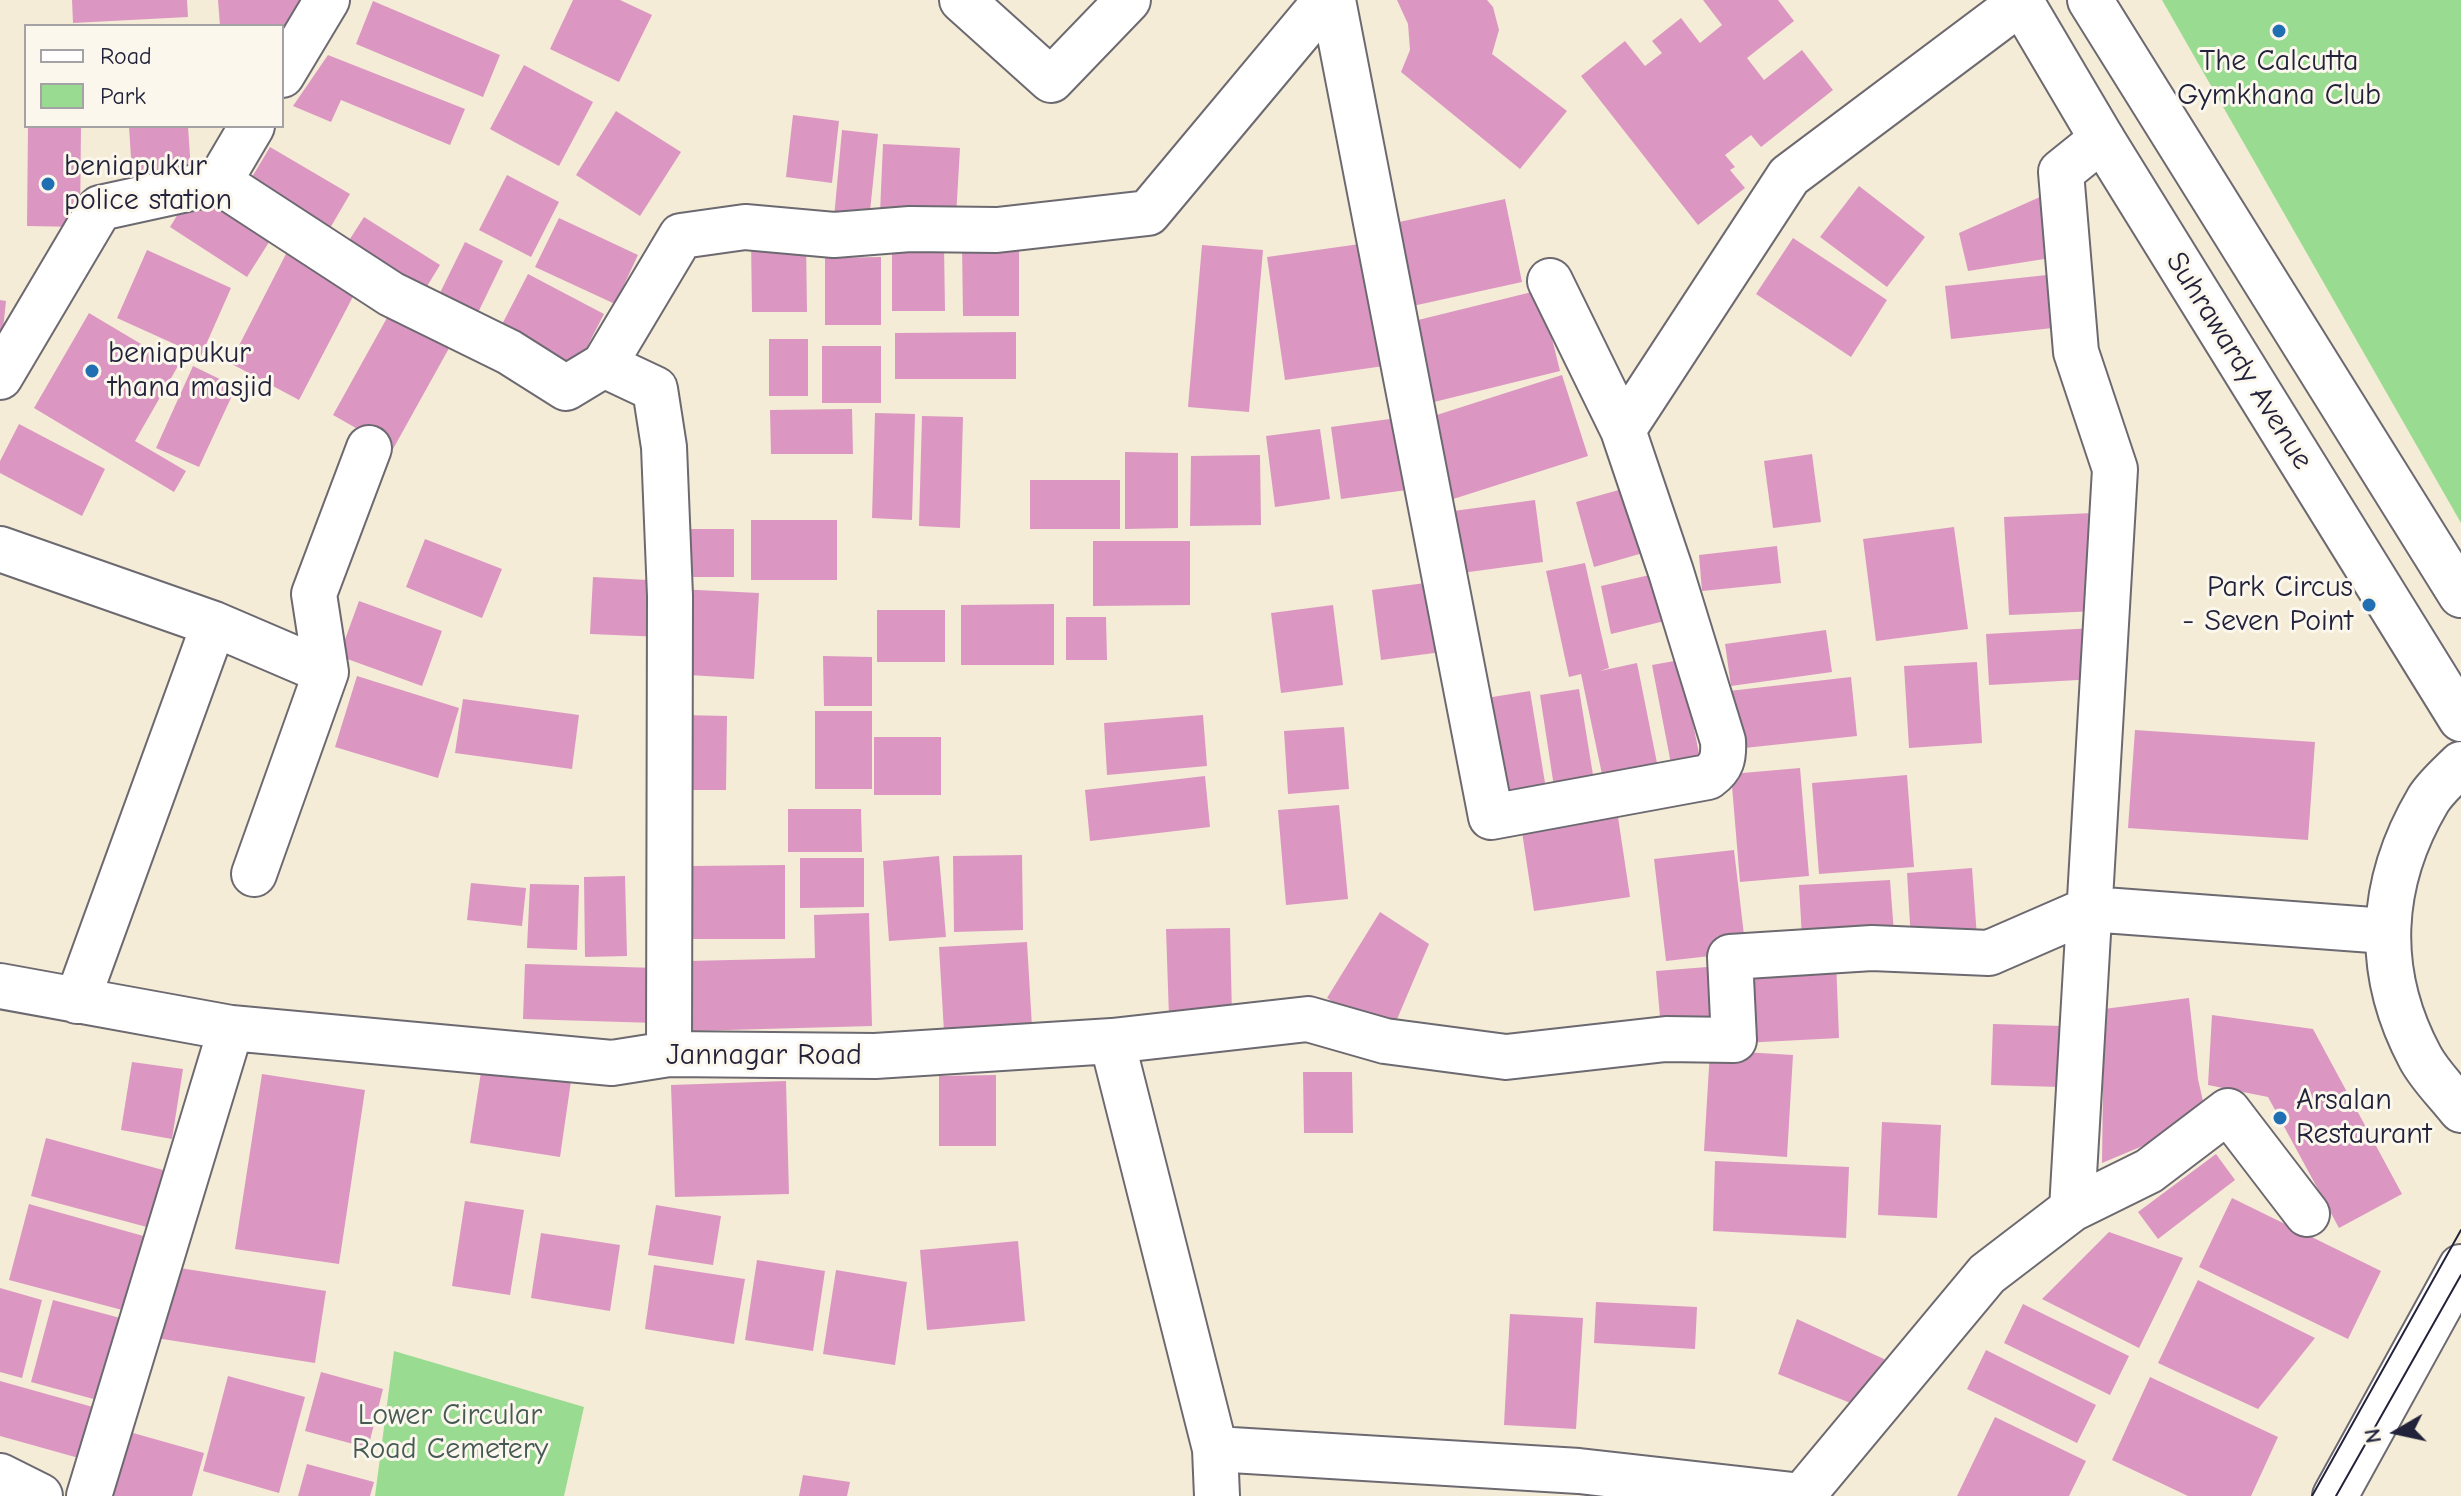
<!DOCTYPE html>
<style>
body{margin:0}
#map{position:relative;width:2461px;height:1496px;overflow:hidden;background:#f4ecd6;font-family:"Comic Neue",sans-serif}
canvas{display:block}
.legend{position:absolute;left:24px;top:24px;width:260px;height:104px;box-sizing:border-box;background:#fbf7ec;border:2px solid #a4a2a5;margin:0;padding:10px 14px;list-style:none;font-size:24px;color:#22223b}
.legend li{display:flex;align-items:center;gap:16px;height:40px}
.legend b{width:40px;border:2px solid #a4a2a5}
.north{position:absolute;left:2357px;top:1392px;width:80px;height:80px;-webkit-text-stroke:6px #fbf7ec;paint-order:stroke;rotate:261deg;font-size:22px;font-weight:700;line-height:32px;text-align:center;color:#22223b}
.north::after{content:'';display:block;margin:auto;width:28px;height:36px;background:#22223b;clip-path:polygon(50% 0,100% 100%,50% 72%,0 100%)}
</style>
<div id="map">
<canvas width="2461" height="1496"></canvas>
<ul class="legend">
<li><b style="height:10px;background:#fff"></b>Road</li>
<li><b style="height:22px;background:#9adb92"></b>Park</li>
</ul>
<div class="north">N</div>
</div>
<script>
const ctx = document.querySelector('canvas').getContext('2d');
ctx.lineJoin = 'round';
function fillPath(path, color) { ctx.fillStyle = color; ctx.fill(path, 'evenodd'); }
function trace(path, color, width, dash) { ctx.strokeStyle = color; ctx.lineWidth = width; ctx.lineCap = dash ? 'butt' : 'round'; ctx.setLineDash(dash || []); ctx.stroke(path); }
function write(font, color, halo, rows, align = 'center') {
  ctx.font = font + ' "Comic Neue",sans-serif'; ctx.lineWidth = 6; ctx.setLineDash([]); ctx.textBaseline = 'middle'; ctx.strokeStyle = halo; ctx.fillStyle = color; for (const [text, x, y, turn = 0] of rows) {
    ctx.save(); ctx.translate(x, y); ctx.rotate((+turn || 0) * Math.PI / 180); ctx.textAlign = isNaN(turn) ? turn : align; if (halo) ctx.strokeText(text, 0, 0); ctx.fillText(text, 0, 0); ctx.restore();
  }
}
fillPath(new Path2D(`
 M2162 0H2461V523Z
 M394 1351 584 1407 564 1496H375Z`), '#9adb92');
fillPath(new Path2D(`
 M72 0H187L188 17 73 23Z
 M218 0H310L282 41V26H220Z
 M573 0H620L652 15 619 82 550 49Z
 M1397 0H1487L1493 7 1499 30 1492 54 1567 111 1520 169 1401 72 1410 50 1408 24Z
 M1703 0H1778L1794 21 1747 58 1764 80 1802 50 1833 90 1761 147 1751 135 1725 155 1735 167 1730 170 1745 188 1698 225 1581 76 1625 41 1645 66 1662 53 1652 41 1681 18 1700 43 1722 25Z
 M373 1 500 55 483 97 356 44Z
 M328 55 465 109 450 145 341 100 331 122 293 106Z
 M524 65 593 102 559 166 490 129Z
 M616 111 681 152 640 216 576 175Z
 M793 115 839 121 832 183 786 177Z
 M28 126H81L80 227 27 226Z
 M129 126H188L192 186 133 190Z
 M842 130 878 134 869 221 834 218Z
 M883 144 960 148 956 217 880 213Z
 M270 147 350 194 326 235 246 187Z
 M507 175 559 202 531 257 479 230Z
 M1859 186 1925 237 1887 287 1820 237Z
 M193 189 271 239 247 277 170 227Z
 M2040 197 2060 227 2057 257 1968 271 1959 233Z
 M1505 199 1522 282 1408 307 1390 224Z
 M364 217 440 265 418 301 341 253Z
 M559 218 638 255 615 304 535 267Z
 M1793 238 1887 300 1851 357 1756 294Z
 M751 239H806L807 312H752Z
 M465 242 503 261 473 323 435 303Z
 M1019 242V316H963L962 243Z
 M1367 243 1384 366 1285 380 1267 257Z
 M892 245H944L945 311H892Z
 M1202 245 1263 250 1249 412 1188 407Z
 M147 250 231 288 201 356 117 318Z
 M288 250 358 287 299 400 230 363Z
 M881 257V325H825V258Z
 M528 274 604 314 572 376 496 336Z
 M2056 274 2062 327 1951 339 1945 286Z
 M1540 290 1560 371 1434 402 1414 321Z
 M0 300 6 301 2 339H0Z
 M393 307 453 341 393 449 333 415Z
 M89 313 178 366 135 441 186 471 174 492 34 408Z
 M1016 332V379H895V333Z
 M769 339H808V396H769Z
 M822 346H881V403H822Z
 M193 366 236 387 199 467 156 448Z
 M1562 375 1588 456 1447 501 1421 420Z
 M852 409 853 454H771L770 410Z
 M875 413 915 414 912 520 872 518Z
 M922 416 963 417 960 528 919 526Z
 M1397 418 1407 490 1341 499 1331 427Z
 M19 424 105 469 82 516 0 473V461Z
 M1320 429 1330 499 1275 507 1266 436Z
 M1125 452 1178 453V528L1125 529Z
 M1812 454 1821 522 1773 528 1764 461Z
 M1260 455 1261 525 1190 526 1191 456Z
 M1030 480H1120V529H1030Z
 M1633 486 1650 551 1594 567 1576 502Z
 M1535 500 1543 562 1454 574 1446 512Z
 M2093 513 2097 611 2009 615 2004 517Z
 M751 520H837V580H751Z
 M1954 527 1968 629 1876 641 1863 539Z
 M671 529H734V577H672Z
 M425 539 502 569 482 618 406 587Z
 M1093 541H1190V605L1093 606Z
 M1777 546 1781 583 1702 591 1699 555Z
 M1585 563 1609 668 1600 671 1637 663 1658 768 1603 779 1581 674 1569 677 1546 571Z
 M1663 572 1673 619 1611 634 1601 586Z
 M593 577 666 581 663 637 590 634Z
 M1433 582 1442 652 1381 660 1372 590Z
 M677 589 759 593 754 679 673 674Z
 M359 601 442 631 422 686 339 656Z
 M1054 604V665H961V605Z
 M1333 605 1343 685 1281 693 1271 613Z
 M877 610H945V662H877Z
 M1066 617H1106L1107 660H1066Z
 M2094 628 2096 679 1989 685 1986 634Z
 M1826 630 1832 672 1731 686 1725 644Z
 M823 656 872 657V706H824Z
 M1680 660 1701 763 1672 769 1652 665Z
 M1977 662 1982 743 1909 748 1904 666Z
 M357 676 459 708 438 778 335 747Z
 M1851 677 1857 736 1735 749 1729 691Z
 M1579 689 1594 781 1554 787 1540 695Z
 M1530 691 1547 795 1503 802 1486 698Z
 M463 699 579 715 572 769 455 753Z
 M815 711H872V789H815Z
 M682 715 727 716 726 790H680Z
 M1203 715 1207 766 1107 775 1104 723Z
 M1344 727 1349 789 1288 794 1284 731Z
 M2135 730 2315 742 2308 840 2128 828Z
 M874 737H941V795H874Z
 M1800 768 1809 876 1740 882 1731 774Z
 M1907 775 1914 867 1819 874 1812 783Z
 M1205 776 1210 827 1090 841 1085 790Z
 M1339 805 1348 899 1286 905 1278 810Z
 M788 809H861L862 852H788Z
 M1618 817 1630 897 1534 911 1522 832Z
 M1734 850 1746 952 1666 961 1654 859Z
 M1022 855 1023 930 954 932 953 856Z
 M939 856 946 937 889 941 883 861Z
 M800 858H864V907L800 908Z
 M785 865V939H693L692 866Z
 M1972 868 1977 937 1911 941 1907 873Z
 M625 876 627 956 585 957 584 877Z
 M1890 880 1894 933 1802 938 1799 885Z
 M471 883 526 888 522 926 467 920Z
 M530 884 579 885 577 950 527 948Z
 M1380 912 1429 944 1389 1038 1327 998Z
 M869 913 872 1026 691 1031 689 961 815 958 814 915Z
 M1230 928 1232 1016 1169 1017 1166 929Z
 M1027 942 1032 1027 944 1032 939 947Z
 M1836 960 1839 1038 1743 1043 1739 965Z
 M525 964 657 968 656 1023 523 1019Z
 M1720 966 1725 1023 1661 1029 1656 971Z
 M2189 998 2198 1079 2207 1119 2102 1163 2104 1009Z
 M2212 1015 2313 1029 2402 1194 2339 1228 2268 1097 2208 1085Z
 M1993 1024 2063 1026 2061 1087 1991 1085Z
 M1710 1050 1793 1055 1787 1157 1704 1151Z
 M483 1059 572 1074 560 1157 470 1143Z
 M132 1062 183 1069 172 1139 121 1130Z
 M1303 1072H1352L1353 1133H1304Z
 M262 1074 365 1090 339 1264 235 1249Z
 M996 1075V1146H939V1076Z
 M786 1081 789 1194 675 1197 671 1085Z
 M1882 1122 1941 1125 1937 1218 1878 1215Z
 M46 1138 174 1173 158 1230 31 1196Z
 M2216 1154 2235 1180 2158 1239 2138 1212Z
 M1715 1161 1849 1167 1846 1238 1713 1231Z
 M2232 1198 2381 1271 2348 1339 2199 1267Z
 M465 1201 524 1210 510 1295 452 1286Z
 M29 1204 147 1237 126 1311 9 1280Z
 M656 1205 721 1216 713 1265 648 1255Z
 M2109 1232 2183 1258 2139 1348 2042 1299Z
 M541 1233 620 1245 610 1311 531 1298Z
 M1018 1241 1025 1321 927 1330 920 1250Z
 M757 1260 825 1271 813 1351 745 1340Z
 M654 1265 745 1279 734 1344 645 1329Z
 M167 1266 326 1291 315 1363 156 1338Z
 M836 1270 907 1282 895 1365 823 1354Z
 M2198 1280 2315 1338 2258 1409 2158 1363Z
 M0 1288 42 1300 22 1378 0 1372Z
 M53 1300 124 1319 101 1401 31 1382Z
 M1596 1302 1697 1307 1695 1349 1594 1343Z
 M2023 1304 2129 1356 2110 1395 2004 1343Z
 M1510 1314 1583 1318 1576 1429 1504 1425Z
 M1797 1319 1897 1365 1863 1408 1778 1374Z
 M1986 1350 2096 1405 2077 1443 1967 1389Z
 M321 1372 383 1389 368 1448 305 1431Z
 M228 1376 305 1397 279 1493 203 1471Z
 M2150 1377 2278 1437 2251 1496H2188L2112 1460Z
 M0 1381 100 1409 86 1460 0 1436Z
 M1995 1417 2086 1461 2069 1496H1957Z
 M126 1431 204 1453 192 1496H108Z
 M307 1464 374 1482 370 1496H298Z
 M803 1475 850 1482 847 1496H799Z`), '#db97c2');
const minor = new Path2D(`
 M962 0 1051 80 1128 0
 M1333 0 1491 817 1708 777C1722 767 1724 758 1723 741L1671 572 1623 430 1550 281
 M282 75 327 0
 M219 182 391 294 509 352 566 388 604 365 681 236 745 227 834 235 910 229 997 230 1148 213 1326 0
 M604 365 655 389 664 447 670 596 669 1054
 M0 377 100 208 219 182 252 126
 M1623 430 1789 176 2021 2
 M0 549 214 624 326 672
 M254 874 326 672 314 594 369 448
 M0 986 231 1028 612 1063 669 1054 875 1056 1112 1041 1215 1449 1217 1496
 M77 1001 214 624
 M1112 1041 1308 1019 1385 1041 1506 1057 1666 1039 1734 1040 1730 957 1872 948 1989 953 2090 909 2386 931
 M2072 1209 2115 469 2076 352 2061 172 2102 139
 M1215 1449 1579 1471 1802 1496
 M0 1476 40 1496
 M89 1496 231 1028
 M1802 1496 1987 1274 2072 1209 2149 1171 2228 1111 2307 1214`);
const major = new Path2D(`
 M2020 0 2102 139 2461 719
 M2090 0 2461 595
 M2461 764C2450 775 2436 787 2428 800 2379 883 2374 971 2420 1057 2430 1076 2448 1093 2461 1110
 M2335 1496 2461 1267`);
trace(minor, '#6c6971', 48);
trace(major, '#6c6971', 48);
trace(minor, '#fff', 44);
trace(major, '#fff', 44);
trace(new Path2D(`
 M2312 1496 2461 1230
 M2336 1496 2461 1275`), '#22223b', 2);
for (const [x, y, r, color] of [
 [2279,31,8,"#1f6fb2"],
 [48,184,8,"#1f6fb2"],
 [92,371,8,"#1f6fb2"],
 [2369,605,8,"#1f6fb2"],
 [2280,1118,8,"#1f6fb2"]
]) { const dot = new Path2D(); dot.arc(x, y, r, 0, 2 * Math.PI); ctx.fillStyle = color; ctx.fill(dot); trace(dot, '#fbf7ec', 3); }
write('30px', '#22223b', '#fbf7ec', [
 ["The Calcutta",2279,62,"center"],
 ["Gymkhana Club",2279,96,"center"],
 ["beniapukur",64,167],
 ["police station",64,201],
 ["beniapukur",108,354],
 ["thana masjid",108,388],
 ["Park Circus",2353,588,"right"],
 ["- Seven Point",2353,622,"right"],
 ["Arsalan",2296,1101],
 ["Restaurant",2296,1135]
], 'left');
write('30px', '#22223b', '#fbf7ec', [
 ["Suhrawardy Avenue",2239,361,58],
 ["Jannagar Road",764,1056]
]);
write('30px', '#465a55', '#fbf7ec', [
 ["Lower Circular",450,1416],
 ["Road Cemetery",450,1450]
]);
</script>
